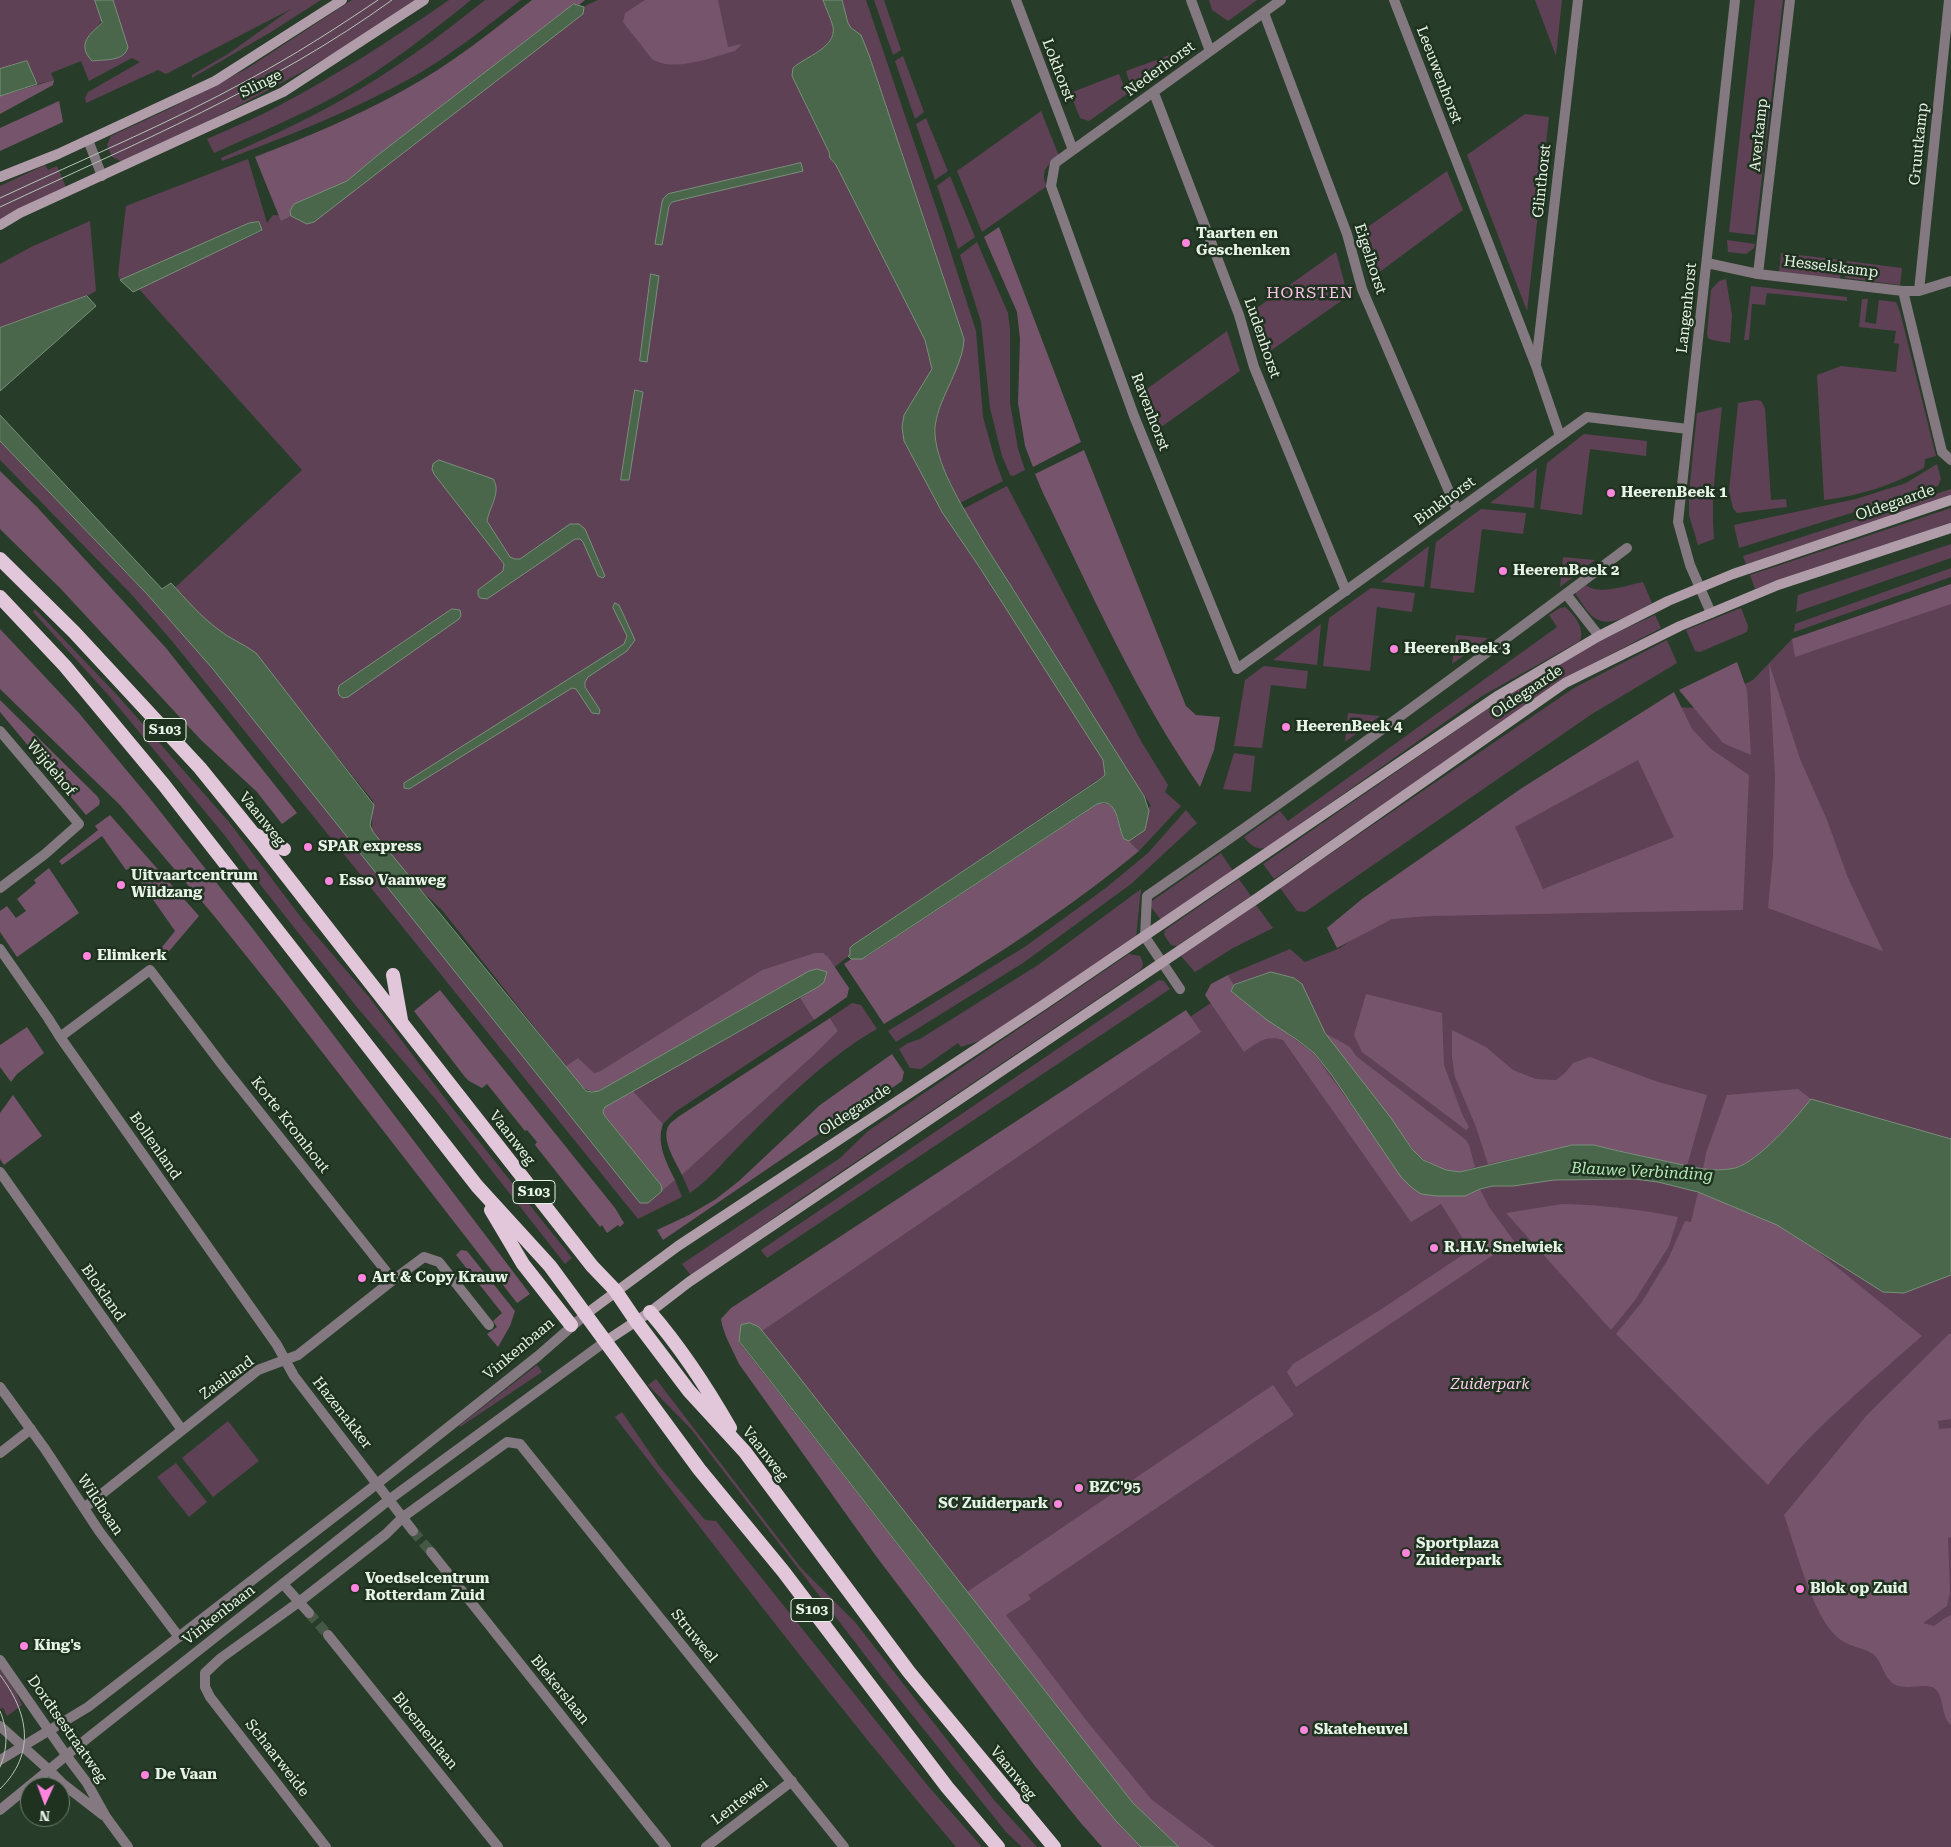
<!DOCTYPE html>
<style>
body{margin:0}
#map{position:relative;width:1951px;height:1847px;overflow:hidden;background:#283d29;font-family:"Roboto Serif",serif}
canvas{display:block}
.north{position:absolute;left:20px;top:1777px;width:50px;height:50px;box-sizing:border-box;background:#1e321f;border:1px solid #6e7f6f;border-radius:50%;rotate:182deg;font-size:14px;font-weight:700;line-height:20px;text-align:center;color:#e7f3e7}
.north::after{content:'';display:block;margin:auto;width:18px;height:22px;background:#ff85de;clip-path:polygon(50% 0,100% 100%,50% 72%,0 100%)}
</style>
<div id="map">
<canvas width="1951" height="1847"></canvas>
<div class="north">N</div>
</div>
<script>
const ctx = document.querySelector('canvas').getContext('2d');
ctx.lineJoin = 'round';
function fillPath(path, color) { ctx.fillStyle = color; ctx.fill(path, 'evenodd'); }
function trace(path, color, width, dash) { ctx.strokeStyle = color; ctx.lineWidth = width; ctx.lineCap = dash ? 'butt' : 'round'; ctx.setLineDash(dash || []); ctx.stroke(path); }
function write(font, color, halo, rows, align = 'center') {
  ctx.font = font + ' "Roboto Serif",serif'; ctx.lineWidth = 5; ctx.setLineDash([]); ctx.textBaseline = 'middle'; ctx.strokeStyle = halo; ctx.fillStyle = color; for (const [text, x, y, turn = 0] of rows) {
    ctx.save(); ctx.translate(x, y); ctx.rotate((+turn || 0) * Math.PI / 180); ctx.textAlign = isNaN(turn) ? turn : align; if (halo) ctx.strokeText(text, 0, 0); ctx.fillText(text, 0, 0); ctx.restore();
  }
}
fillPath(new Path2D(`
 M0 0H95L102 20 98 26 121 57 101 0H321L271 32 192 78V75L228 54 291 9 166 74 158 70 86 103 85 98 88 92 140 62 132 58 89 81 81 61 51 73 54 80 37 84 27 61 0 69Z
 M352 0H416C389 18 361 37 333 54 265 94 194 129 123 162L112 157 107 145 111 136 169 109 248 68Z
 M449 0H471C430 33 387 67 341 93 300 116 256 134 214 153L207 139C231 128 257 118 280 105 339 74 394 38 449 0Z
 M485 0H521C486 27 451 55 413 77 352 111 288 136 222 161L221 158C261 141 300 123 338 102 390 73 439 37 485 0Z
 M598 0H823C826 9 831 18 833 27 837 48 804 57 793 68L792 76 829 152 831 160 836 165 925 340 932 369 904 415 902 427 904 441 942 512 980 568 1103 760 1105 775 853 945 850 948V955L827 973 813 969 581 1086 442 910 388 859 372 830 373 801 257 658 166 596 302 470 138 288 262 231 259 222 249 223 120 280 118 275 126 206 248 159 267 223 273 215 291 216 578 9Z
 M842 0H866L942 225 976 331 983 417 995 460 1003 481 960 503C950 481 937 459 935 434 933 410 959 366 964 339L869 55 861 35 851 28 848 23Z
 M874 0H884L901 50 893 55Z
 M1209 0H1257L1228 21 1212 10Z
 M1535 0H1562L1556 56Z
 M1755 0H1783L1755 235 1729 232Z
 M1178 52 1179 56 1132 90 1126 71Z
 M903 56 924 112 915 119 895 61Z
 M1119 74 1127 94 1089 121 1080 118 1070 93Z
 M1041 111 1059 156C1048 164 1039 172 1047 186L982 232 957 171Z
 M1525 114 1549 117 1527 311 1467 155Z
 M926 118 948 171 935 180 916 124Z
 M45 165 48 170 57 166 66 187 0 220V186Z
 M1447 171 1463 210 1373 277 1362 231Z
 M950 176 975 237 958 249 937 186Z
 M90 221 96 291 87 296 0 328V264L31 247Z
 M1727 240 1755 244 1754 248 1746 254 1728 252Z
 M977 242 1008 313 1010 329V403L1018 449 1025 470 1013 476 1010 475 1002 456 990 408 981 322 960 255Z
 M1336 252 1348 296 1266 354 1254 310Z
 M1781 253 1842 260 1840 279 1779 272Z
 M1847 261 1902 268 1900 285 1845 278Z
 M1726 279 1732 315 1730 343 1712 340 1708 338 1707 334 1711 290 1719 281Z
 M1751 286 1847 297V301L1767 293 1765 305 1752 304 1749 340H1744Z
 M1862 299H1868L1865 322 1876 324 1879 300 1896 302 1900 312 1936 456 1925 459 1924 468C1893 485 1859 496 1824 500L1817 375 1841 366 1896 372 1899 344 1894 343 1896 331 1859 327Z
 M1227 331 1240 371 1157 430 1144 391Z
 M1756 400 1761 401 1765 408 1771 500 1786 499 1787 507 1737 513 1733 508 1729 491 1738 403Z
 M1722 407C1718 450 1710 495 1714 539L1698 545 1689 515V493L1697 413Z
 M1584 434 1647 441 1646 456 1590 449 1582 515 1540 509 1547 463Z
 M0 441 147 594 212 668 640 1203H648L675 1180 682 1197 638 1219 172 641 132 595 0 460Z
 M1937 464 1941 479 1938 486 1739 548 1734 525 1856 499 1906 483Z
 M1537 468 1534 508 1490 503Z
 M1007 486 1141 741 1168 785 1165 792 1181 806 1139 851 1129 841 1145 830 1149 807 1151 806 1075 689 963 509Z
 M1951 489V496L1746 564 1743 556Z
 M1951 508V524L1755 589 1750 575Z
 M1481 509 1526 513 1523 534 1482 529 1474 593 1430 588 1436 542Z
 M1951 544V558L1796 612 1798 595Z
 M1429 546 1424 587 1381 582Z
 M1563 557 1595 560 1560 587Z
 M1951 568V577L1794 632 1795 624Z
 M1643 582 1652 603C1635 612 1608 632 1591 615 1585 609 1580 600 1575 593L1586 585C1599 596 1627 585 1643 582Z
 M1951 584V1847H1140L731 1321 1217 999 1266 973 1234 985 1228 975 1290 949 1305 962 1340 948 1678 707 1695 708 1753 680 1792 639Z
 M1371 588 1415 593 1412 612 1377 607 1370 671 1323 666 1329 618Z
 M1565 607C1575 615 1585 629 1580 641L1482 696 1268 847C1257 851 1251 846 1244 837L1280 811 1288 821 1557 627 1549 615 1560 608Z
 M1741 608 1748 626 1747 632 1700 652 1695 651 1686 630Z
 M35 609 118 696 229 822 303 920 369 997 450 1105 572 1258 565 1264 437 1101 356 1006 263 888 226 837 111 698 33 612Z
 M1655 615 1661 628 1570 676 1274 879 1263 864 1515 690 1605 638Z
 M1321 624 1317 665 1273 660Z
 M1456 635 1488 638 1452 664Z
 M1667 640 1677 663 1592 714 1305 912 1297 911 1280 888 1574 688Z
 M1264 666 1308 671 1306 689 1271 685 1262 748 1234 746 1245 680Z
 M1348 713 1380 716 1345 742Z
 M1234 753 1255 756 1251 792 1223 789Z
 M1186 810 1197 823 1131 884 1023 963 896 1042 888 1031 1026 946 1107 887 1148 853Z
 M1221 853 1233 871 1161 920 1151 907 1152 901Z
 M1239 879 1251 896 1177 946 1171 945 1164 935 1165 930Z
 M1141 889 1136 937 982 1040 961 1047 958 1043 921 1069 910 1068 899 1049 908 1043 920 1039 1038 965Z
 M1256 905 1273 928 1233 948 1195 972 1181 956Z
 M1129 954 1140 956C1143 962 1145 966 1139 971L790 1206 692 1277 682 1264 840 1158 868 1131Z
 M1159 980 1164 981 1170 989 767 1258 761 1250Z
 M800 998 814 1020 675 1112 663 1124 633 1091Z
 M852 1003 861 1005 877 1029C832 1054 784 1100 748 1137 728 1156 713 1177 690 1193L682 1175 813 1056 838 1031 830 1018Z
 M537 1365 542 1372 460 1427V1425Z
 M656 1379 801 1568 855 1622 994 1800 1037 1847H1022L1006 1832 881 1676 691 1429 648 1385Z
 M622 1412 659 1466 705 1520 716 1521 928 1786 982 1847H956C838 1708 727 1562 615 1417Z
 M228 1421 259 1461 213 1497 182 1458Z
 M176 1463 207 1502 189 1517 157 1477Z
 M0 1668 16 1692 22 1705 7 1716 3 1708 0 1709Z`), '#5e4155');
fillPath(new Path2D(`
 M532 0H585L579 5 574 4 378 155 347 181 294 204 290 211 291 216 281 221 255 157C306 137 356 117 404 90 450 65 491 32 532 0Z
 M645 0H718L728 47 742 44 735 51C712 57 673 73 652 59L623 22 625 13Z
 M54 80 53 85 0 114V96Z
 M59 101 63 122 0 151V128Z
 M999 227 1081 442 1033 467 1025 446 1018 403 1020 339 1017 312 984 237Z
 M1084 450 1186 706 1196 715 1220 717 1214 750 1200 787C1136 695 1091 592 1043 493L1035 474Z
 M0 471 37 507 166 648 297 813 282 824 257 792 201 740 60 588 0 529Z
 M1951 584V604L1795 657 1792 639Z
 M0 629 78 712 148 796 253 929 530 1294 517 1303 284 1003 215 917 120 805 0 689Z
 M1737 662 1747 690 1751 755 1723 743 1679 690Z
 M1769 663 1800 759 1827 820 1848 878 1883 951 1768 908 1773 856 1775 777Z
 M1674 692 1692 729 1711 749 1749 775 1743 910 1430 916 1392 919 1337 948 1327 928 1362 899 1522 788ZM1638 760 1674 837 1543 889 1515 827Z
 M0 700 97 796 100 801 99 805 86 815 0 712Z
 M1099 803 1108 804 1113 806 1124 839 1129 841 1139 851C1059 917 972 971 884 1024L844 964 853 958 858 959 866 957Z
 M110 815 199 916 159 963 154 957 175 931 131 868 126 870 102 836 62 865 59 861 98 830 95 826Z
 M49 868 79 913 17 957 0 932V911L7 906 16 918 26 911 17 899 36 883 34 880Z
 M815 953H823L828 957 849 988 847 997 814 1020 800 998 818 987 822 972 793 980 599 1091C582 1094 574 1078 565 1067L578 1058 594 1073 599 1072 762 970Z
 M1228 975 1234 985 1231 991 1314 1054 1411 1187 1465 1196 1480 1189 1489 1207 1514 1241 1296 1387 1287 1372 1293 1364 1380 1310 1470 1250 1441 1204 1411 1222 1283 1040C1266 1035 1258 1042 1244 1052L1205 995 1211 984Z
 M440 990 615 1208 624 1223 620 1227 618 1225 607 1233 602 1225 600 1227 535 1145 537 1142 527 1130 525 1131 487 1084 482 1088 469 1081 465 1077 414 1011Z
 M1366 994 1442 1013 1444 1065 1462 1114 1469 1127 1466 1130 1362 1052 1354 1035Z
 M1186 1010 1201 1032 762 1331 759 1327 739 1342 1078 1775 1116 1821 1141 1847H1102L1080 1822 1035 1766 876 1556 739 1364C733 1350 723 1334 721 1319L731 1308Z
 M830 1018 838 1031 813 1056 682 1175C676 1162 660 1139 669 1125 671 1122 676 1119 678 1117Z
 M27 1027 44 1053 17 1074 11 1082 0 1067V1045Z
 M1452 1030 1486 1047 1513 1070 1536 1079 1556 1080 1565 1073 1573 1063 1590 1057 1658 1082 1707 1095 1687 1166 1594 1145H1572L1488 1164 1476 1127 1455 1077 1452 1057Z
 M1325 1033 1350 1047 1356 1056 1369 1066 1466 1140 1469 1145 1475 1167 1460 1172 1446 1170 1419 1157Z
 M892 1054 904 1072 902 1081 843 1122 845 1125 823 1131 663 1240 657 1230 689 1215 716 1199 739 1181 820 1105Z
 M1798 1089 1811 1099C1796 1118 1758 1163 1734 1168 1724 1170 1713 1170 1703 1169L1706 1153 1727 1095Z
 M633 1091 663 1124C656 1143 666 1162 675 1180L662 1191 661 1185 604 1115 603 1111 605 1107Z
 M13 1095 42 1136 4 1165 0 1159V1113Z
 M1698 1192 1777 1225 1812 1247 1922 1336C1869 1383 1812 1429 1768 1485L1616 1334 1642 1302 1668 1259 1685 1221 1691 1222Z
 M1562 1204C1602 1205 1639 1209 1678 1217L1669 1246 1635 1300 1611 1330 1506 1213Z
 M461 1250 467 1251 515 1311 510 1326 498 1347 487 1334 497 1327 493 1321 502 1313 456 1255Z
 M1949 1334H1951V1419L1938 1421 1939 1429 1951 1428V1537L1948 1538 1950 1592 1947 1606 1923 1623 1934 1626 1945 1618 1951 1615V1725C1940 1716 1945 1695 1934 1688 1925 1683 1907 1690 1896 1685 1884 1680 1883 1663 1874 1655 1865 1647 1849 1648 1837 1637 1812 1615 1796 1548 1784 1515L1867 1415Z
 M1273 1385 1294 1415 1028 1595 1031 1599 1006 1615 1086 1720 1151 1799 1215 1847H1179L1133 1803 967 1592Z`), '#76556c');
const water = new Path2D(`
 M95 0H113L128 47C124 62 106 59 92 61 76 44 90 34 102 23Z
 M823 0H842L848 23 851 28 861 35 869 55 964 339C964 358 948 386 941 404 938 412 934 425 935 434 937 469 967 514 985 545L1144 796 1149 811 1145 830 1129 841 1124 839C1117 827 1119 796 1097 804L862 959H851L848 956 850 955V948L853 945 1099 780 1105 775 1103 760 980 568 942 512 904 441 902 427 904 415 932 369 925 340 836 165 830 158 829 152 792 76 793 68C804 57 837 48 833 27 831 18 826 9 823 0Z
 M574 4 584 7 583 14 314 222 307 224 291 216 290 211 294 204 347 181 378 155Z
 M27 61 37 84 0 96V69Z
 M801 163 803 171 672 202 669 206 662 245 655 244 662 202 663 199 668 194Z
 M259 222 262 230 133 292 120 280 249 223Z
 M651 274 659 276 647 362 640 361Z
 M87 296 96 306 0 391V328Z
 M635 390 643 392 629 480H621Z
 M0 415 162 589 171 583C186 599 201 617 219 630 230 639 244 644 256 653L374 805 370 825 373 832 586 1091 592 1092 599 1091 809 971 817 969 827 972 824 982 818 987 605 1107 603 1111 604 1115 661 1185 662 1191 648 1203H640L212 668 147 594 0 441Z
 M439 460 493 479C502 491 489 508 487 521L510 557 515 559H520L570 524H579L585 529 605 576 603 578 598 576 583 542 580 539H575L487 599 480 598 478 595V590L503 571 504 564 434 474 432 469 433 464Z
 M615 603 619 605 635 640 627 651 588 677 585 682V687L600 710 599 714 592 713 576 689 572 688 409 789 404 788V783L624 644 627 636 613 608Z
 M452 609 460 610 461 615 459 619 348 697 343 698 339 695 338 690 339 686Z
 M1271 972 1294 978 1302 984 1325 1033 1391 1118 1412 1149 1423 1160 1446 1170 1460 1172 1572 1145H1594C1621 1152 1647 1157 1674 1163 1693 1167 1714 1173 1735 1168 1758 1162 1796 1118 1811 1099L1951 1139V1275L1904 1293 1883 1292 1777 1225 1698 1192 1658 1182 1634 1179 1554 1180 1513 1186H1493L1480 1189 1465 1196H1437L1421 1194 1411 1187 1401 1177 1331 1074 1314 1053 1296 1039 1267 1020 1231 991 1234 985Z
 M750 1323 759 1327 781 1354 1133 1803 1179 1847H1141L1116 1821 1078 1775 739 1341 741 1325Z`);
fillPath(water, '#4a664b');
trace(water, '#79907a', 1);
trace(new Path2D(`
 M413 1531 431 1552
 M309 1613 328 1635`), '#455846', 10, [10, 5]);
trace(new Path2D(`
 M1016 0 1073 150
 M1191 0 1210 51
 M1281 0 1055 163 1051 186 1134 416 1237 669 1587 417 1688 429
 M1394 0 1536 366 1560 436
 M1264 13 1347 234 1362 289 1457 510
 M1154 93 1239 315 1254 367 1346 591
 M1707 263 1758 274 1903 291H1919L1951 281
 M1758 274 1790 0
 M1903 291 1942 452 1951 460
 M1919 291 1949 0
 M1536 364 1578 0
 M1566 594 1599 636
 M0 731 79 824 45 854 0 888
 M0 949 48 1018 60 1037 277 1345 294 1376 413 1531
 M1180 989 1145 937 1147 896C1310 784 1469 667 1627 548
 M60 1037 150 970 223 1066 393 1280 424 1257 439 1262 489 1325
 M0 1172 182 1430
 M0 1387 45 1449 99 1531 179 1637
 M0 1453 31 1429
 M84 1508 258 1370 298 1355 393 1280
 M431 1552 666 1847
 M283 1584 309 1613
 M328 1635 498 1847
 M66 1755 87 1783 106 1817 128 1847
 M49 1770 63 1784 103 1815
 M326 1847 210 1697 205 1687V1673L221 1658 299 1602 386 1534 403 1517 507 1442 520 1444 844 1847
 M706 1847 792 1781`), '#857981', 10);
trace(new Path2D(`
 M88 140 102 176
 M1711 613 1690 565 1678 522 1735 0
 M0 1660 66 1755
 M0 1726 49 1770
 M0 1760 88 1707 378 1483 538 1356 586 1314
 M0 1810 89 1737 390 1499 606 1341`), '#857981', 10);
trace(new Path2D(`
 M0 177 58 154 215 81 342 0
 M0 225 20 213 283 92 424 0
 M586 1314 678 1246 1043 1005 1499 695 1599 636 1668 601 1733 574 1951 500
 M606 1341 650 1312 689 1282 1259 897 1565 683 1680 626 1778 585 1951 528`), '#b19daa', 10);
trace(new Path2D(`
 M0 559 74 632 200 768 264 847 592 1266 615 1290 636 1321 689 1391 745 1452 909 1672 1054 1847
 M0 597 65 666 164 785 477 1186 550 1266 699 1469 783 1571 947 1787 998 1847
 M256 835 284 849
 M393 975 401 1020
 M491 1210 523 1264 571 1325
 M650 1312C681 1348 706 1386 730 1428`), '#e2c6da', 14);
trace(new Path2D(`
 M0 198C83 159 168 124 248 80 293 56 335 29 378 0
 M0 207C134 144 272 87 392 0
 M0 1675C28 1712 37 1753 0 1789
 M0 1711C8 1730 8 1748 0 1767`), '#b7c5b7', 1);
for (const [x, y, r, color] of [
 [1186,243,5,"#ff85de"],
 [1611,493,5,"#ff85de"],
 [1503,571,5,"#ff85de"],
 [1394,649,5,"#ff85de"],
 [1286,727,5,"#ff85de"],
 [308,847,5,"#ff85de"],
 [329,881,5,"#ff85de"],
 [121,885,5,"#ff85de"],
 [87,956,5,"#ff85de"],
 [1434,1248,5,"#ff85de"],
 [362,1278,5,"#ff85de"],
 [1079,1488,5,"#ff85de"],
 [1058,1504,5,"#ff85de"],
 [1406,1553,5,"#ff85de"],
 [355,1588,5,"#ff85de"],
 [1800,1589,5,"#ff85de"],
 [24,1646,5,"#ff85de"],
 [1304,1730,5,"#ff85de"],
 [145,1775,5,"#ff85de"]
]) { const dot = new Path2D(); dot.arc(x, y, r, 0, 2 * Math.PI); ctx.fillStyle = color; ctx.fill(dot); trace(dot, '#1e321f', 2); }
for (const [x, y, w] of [
 [165,730,42],
 [534,1192,42],
 [812,1610,42]
]) { const box = new Path2D(); box.roundRect(x - w / 2, y - 11.5, w, 23, 4); ctx.fillStyle = '#1e321f'; ctx.fill(box); trace(box, '#e7f3e7', 1); }
write('bold 14px', '#e7f3e7', null, [
 ["S103",165,730],
 ["S103",534,1192],
 ["S103",812,1610]
]);
write('15px', '#e7f3e7', '#1e321f', [
 ["Nederhorst",1160,69,-36],
 ["Lokhorst",1058,70,69],
 ["Leeuwenhorst",1439,75,69],
 ["Slinge",261,84,-27],
 ["Averkamp",1759,135,-84],
 ["Gruutkamp",1919,144,-84],
 ["Glinthorst",1542,181,-84],
 ["Eigelhorst",1370,259,72],
 ["Hesselskamp",1831,267,7],
 ["Langenhorst",1687,308,-84],
 ["Ludenhorst",1262,338,71],
 ["Ravenhorst",1150,412,69],
 ["Binkhorst",1445,501,-36],
 ["Oldegaarde",1895,503,-19],
 ["Oldegaarde",1527,692,-34],
 ["Wijdehof",51,768,50],
 ["Vaanweg",262,819,51],
 ["Oldegaarde",855,1110,-33],
 ["Korte Kromhout",290,1125,52],
 ["Vaanweg",512,1138,52],
 ["Bollenland",155,1146,55],
 ["Blokland",103,1293,55],
 ["Vinkenbaan",519,1349,-40],
 ["Zaailand",227,1378,-36],
 ["Hazenakker",342,1413,52],
 ["Vaanweg",765,1454,52],
 ["Wildbaan",100,1505,56],
 ["Vinkenbaan",219,1615,-38],
 ["Struweel",694,1636,51],
 ["Blekerslaan",560,1690,51],
 ["Dordtsestraatweg",67,1729,55],
 ["Bloemenlaan",425,1731,51],
 ["Schaarweide",277,1758,52],
 ["Vaanweg",1013,1773,51],
 ["Lentewei",740,1802,-37]
]);
write('bold 15px', '#e7f3e7', '#1e321f', [
 ["Taarten en",1196,234],
 ["Geschenken",1196,251],
 ["HeerenBeek 1",1621,493],
 ["HeerenBeek 2",1513,571],
 ["HeerenBeek 3",1404,649],
 ["HeerenBeek 4",1296,727],
 ["SPAR express",318,847],
 ["Uitvaartcentrum",131,876],
 ["Wildzang",131,893],
 ["Esso Vaanweg",339,881],
 ["Elimkerk",97,956],
 ["R.H.V. Snelwiek",1444,1248],
 ["Art & Copy Krauw",372,1278],
 ["BZC'95",1089,1488],
 ["SC Zuiderpark",1048,1504,"right"],
 ["Sportplaza",1416,1544],
 ["Zuiderpark",1416,1561],
 ["Voedselcentrum",365,1579],
 ["Rotterdam Zuid",365,1596],
 ["Blok op Zuid",1810,1589],
 ["King's",34,1646],
 ["Skateheuvel",1314,1730],
 ["De Vaan",155,1775]
], 'left');
write('italic 15px', '#fdcded', '#1e321f', [
 ["Zuiderpark",1490,1385]
]);
ctx.letterSpacing = '1px';
write('16px', '#fac2e8', '#1e321f', [
 ["HORSTEN",1310,293]
]);
ctx.letterSpacing = '0px';
write('italic 16px', '#b5e8b7', '#1e321f', [
 ["Blauwe Verbinding",1642,1172,3]
]);
</script>
